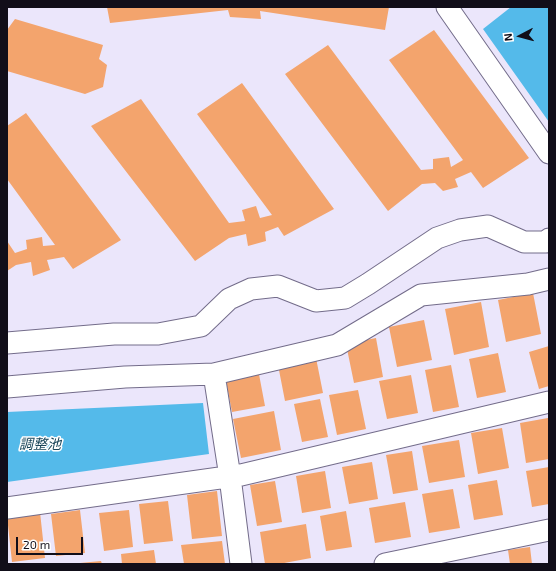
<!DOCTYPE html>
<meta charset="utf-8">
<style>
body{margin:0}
#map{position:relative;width:556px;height:571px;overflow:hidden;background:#ebe6fb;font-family:"Exo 2",sans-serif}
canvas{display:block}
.frame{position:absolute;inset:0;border:8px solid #110e19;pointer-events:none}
.north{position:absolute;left:500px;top:16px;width:40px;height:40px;-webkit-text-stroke:3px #fff;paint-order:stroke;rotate:264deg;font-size:11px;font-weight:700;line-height:16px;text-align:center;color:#110e19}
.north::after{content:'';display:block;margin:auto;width:14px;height:18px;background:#110e19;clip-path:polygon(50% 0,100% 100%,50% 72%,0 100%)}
.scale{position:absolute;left:16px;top:537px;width:67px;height:18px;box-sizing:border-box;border:2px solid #110e19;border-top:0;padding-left:5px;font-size:12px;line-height:14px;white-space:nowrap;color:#110e19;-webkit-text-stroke:3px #fff;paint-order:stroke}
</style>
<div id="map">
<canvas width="556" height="571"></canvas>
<div class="frame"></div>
<div class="north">N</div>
<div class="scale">20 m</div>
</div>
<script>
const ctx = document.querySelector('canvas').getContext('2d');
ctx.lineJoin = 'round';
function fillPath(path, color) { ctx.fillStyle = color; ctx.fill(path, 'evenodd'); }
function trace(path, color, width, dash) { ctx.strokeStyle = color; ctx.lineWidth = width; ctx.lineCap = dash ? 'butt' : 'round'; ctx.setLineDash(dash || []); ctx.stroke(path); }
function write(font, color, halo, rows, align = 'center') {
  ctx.font = font + ' "Exo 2","Noto Sans JP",sans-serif'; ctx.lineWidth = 3; ctx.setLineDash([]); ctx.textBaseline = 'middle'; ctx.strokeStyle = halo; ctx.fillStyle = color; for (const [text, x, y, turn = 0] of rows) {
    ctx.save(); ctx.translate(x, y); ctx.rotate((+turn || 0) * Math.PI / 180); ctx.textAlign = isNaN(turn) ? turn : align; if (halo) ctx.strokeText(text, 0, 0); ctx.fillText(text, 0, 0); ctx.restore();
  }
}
fillPath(new Path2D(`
 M511 7H549V122L483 29Z
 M203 403 209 454 7 482V412Z`), '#54baea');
fillPath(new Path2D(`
 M107 7H389L385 30 260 11 261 19 230 17 228 10 110 23Z
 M15 19 103 45 99 59 107 65 103 87 85 94 7 71V30Z
 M434 30 529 158 483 188 471 172 455 179 458 187 443 191 435 183 422 184 388 211 285 74 328 45 421 170 433 169V159L449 157 451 167 463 160 389 60Z
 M242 83 334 209 284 236 278 227 265 232 266 241 248 246 246 234 229 238 195 261 91 126 141 99 229 223 245 221 242 210 256 206 260 218 272 215 197 114Z
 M26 113 121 240 73 269 64 257 47 260 50 270 33 276 31 262 16 265 7 271V241L15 253 27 249 26 240 42 237 43 246 55 245 7 179V126Z
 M533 293 541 334 506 342 498 300Z
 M481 302 489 347 454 355 445 309Z
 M424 320 432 360 397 367 389 327Z
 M376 338 383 377 354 383 346 344Z
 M549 346V386L539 389 529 352Z
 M498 353 506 392 477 398 469 359Z
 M316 358 323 393 285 401 278 365Z
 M451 365 459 407 433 412 425 370Z
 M258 369 265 406 232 412 225 376Z
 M411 375 418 413 387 419 379 381Z
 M358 390 366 429 337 435 329 395Z
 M320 399 328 437 302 442 294 404Z
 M274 411 281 450 241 458 233 419Z
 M548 418 549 425V459L526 463 520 423Z
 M502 428 509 468 478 474 471 433Z
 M459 440 465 477 429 483 422 446Z
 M412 451 418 490 393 494 386 455Z
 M372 462 378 499 349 504 342 467Z
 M549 467V504L532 507 526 471Z
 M325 471 331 508 302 513 296 476Z
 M497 480 503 515 474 520 468 485Z
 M275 481 282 522 257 526 250 485Z
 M453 489 460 528 429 533 422 494Z
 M217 491 222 536 192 539 187 495Z
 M168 501 173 541 144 544 139 504Z
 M405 502 411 537 375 543 369 508Z
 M80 510 85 553 56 556 51 514Z
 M129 510 133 547 104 551 99 513Z
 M346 511 352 547 326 551 320 516Z
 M40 512 45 558 12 562 7 516Z
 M306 524 311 558 279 564H265L260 532Z
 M222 541 225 564H184L181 545Z
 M530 547 532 564H510L508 550Z
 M154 550 156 564H122L121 554Z
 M101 561 102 564H80V563Z`), '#f3a46d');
const minor = new Path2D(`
 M447 7 549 153
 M7 343 114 334H158L201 326 229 299 251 289 278 286 316 301 345 298 368 284 437 238 460 230 488 226 524 242H546L549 239
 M214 374 230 477 241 564
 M7 387 125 377 214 374 337 345 421 295 528 284 549 279
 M7 508 241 475 549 402
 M385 564 549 530`);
trace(minor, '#736c8a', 23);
trace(minor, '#fff', 21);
write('italic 14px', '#1b465a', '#fff', [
 ["調整池",40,444]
]);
</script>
